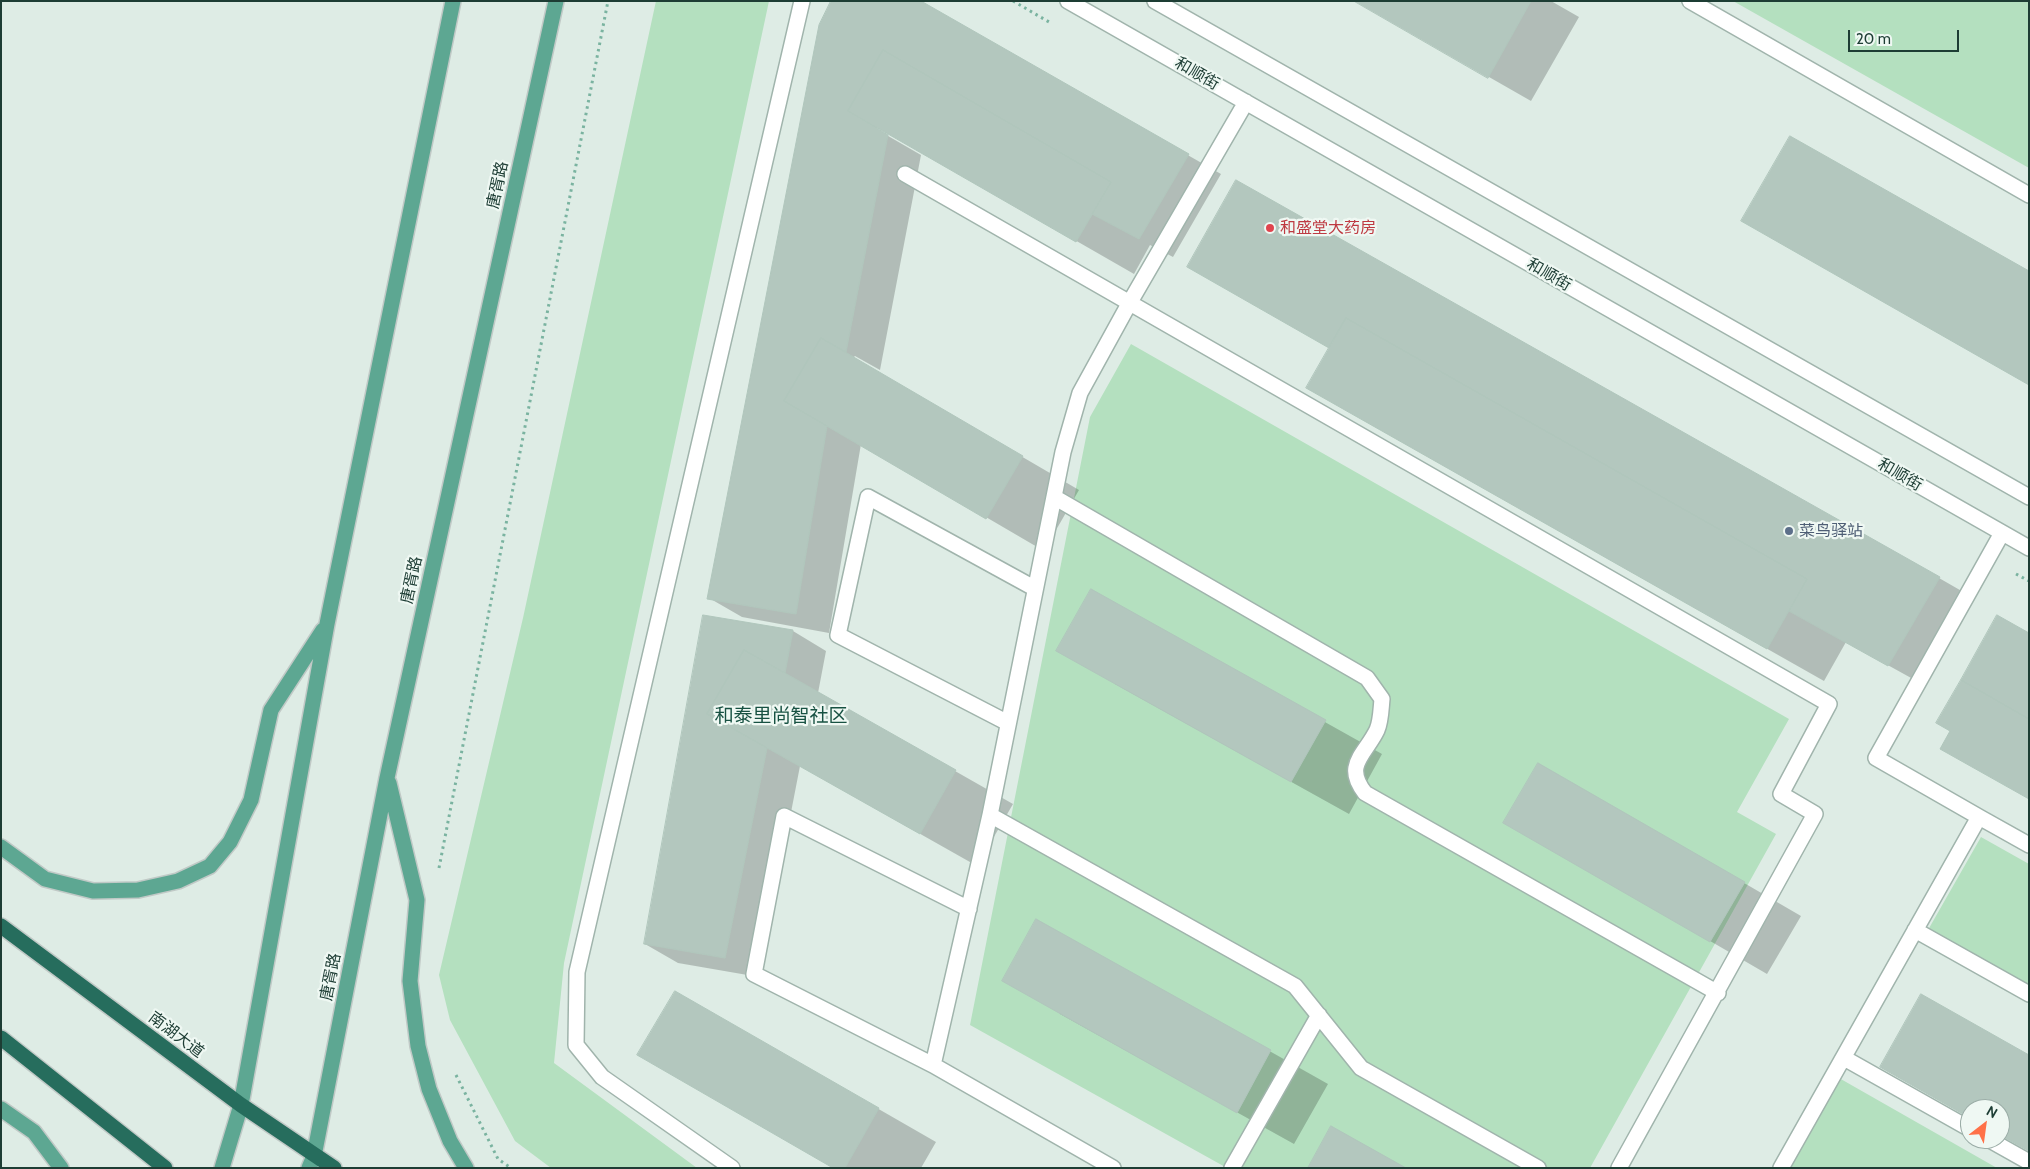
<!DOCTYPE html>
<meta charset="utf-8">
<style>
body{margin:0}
#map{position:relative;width:2030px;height:1169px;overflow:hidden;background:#deece5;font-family:Cabin,sans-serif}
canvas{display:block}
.frame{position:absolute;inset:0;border:2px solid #1d3d34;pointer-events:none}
.north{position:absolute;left:1960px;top:1099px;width:50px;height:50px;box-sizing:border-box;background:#eff8f3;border:1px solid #9bada7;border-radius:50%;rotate:30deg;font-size:14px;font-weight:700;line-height:20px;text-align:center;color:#1d3d34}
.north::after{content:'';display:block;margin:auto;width:18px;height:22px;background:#ff7148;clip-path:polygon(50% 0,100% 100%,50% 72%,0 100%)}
.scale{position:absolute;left:1848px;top:30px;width:111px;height:22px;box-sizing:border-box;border:2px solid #1d3d34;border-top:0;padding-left:6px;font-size:15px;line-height:18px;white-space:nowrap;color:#1d3d34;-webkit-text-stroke:4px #eff8f3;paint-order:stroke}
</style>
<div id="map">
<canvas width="2030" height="1169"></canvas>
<div class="frame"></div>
<div class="north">N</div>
<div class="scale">20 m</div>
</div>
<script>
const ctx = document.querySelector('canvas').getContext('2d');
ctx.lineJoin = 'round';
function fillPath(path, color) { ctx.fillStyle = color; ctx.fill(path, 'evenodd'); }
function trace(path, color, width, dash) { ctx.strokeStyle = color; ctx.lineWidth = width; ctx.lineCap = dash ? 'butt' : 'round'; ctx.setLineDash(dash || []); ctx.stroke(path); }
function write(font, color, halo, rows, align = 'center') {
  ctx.font = font + ' Cabin,"Noto Sans SC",sans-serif'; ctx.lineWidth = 4.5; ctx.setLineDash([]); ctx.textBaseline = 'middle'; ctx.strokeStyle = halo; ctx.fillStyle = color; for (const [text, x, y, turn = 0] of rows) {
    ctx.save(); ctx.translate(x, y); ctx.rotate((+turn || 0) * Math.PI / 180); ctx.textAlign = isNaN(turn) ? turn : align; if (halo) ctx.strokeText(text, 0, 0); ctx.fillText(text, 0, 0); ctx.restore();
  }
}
fillPath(new Path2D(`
 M656 1H769L564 963 554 1063 697 1168H551L515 1141 450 1020 439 975 523 618Z
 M1733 1H2029V168Z
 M1131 344 1789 719 1737 812 1776 834 1590 1168H1227L970 1025 1090 417Z
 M1981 837 2029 864V987L1928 930Z
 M1839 1078 1997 1168H1788Z`), '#b4e0bf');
fillPath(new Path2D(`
 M917 1 1221 174 1173 257 1150 245 1134 274 878 127 876 129 921 155 880 370 855 356 853 358 1079 490 1044 551 861 444 829 633 742 617 709 598 820 25Z
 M1356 1H1551L1579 17 1531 101Z
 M1331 347 1939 578 1972 597 1922 684 1846 642 1824 681 1365 421Z
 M1091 591 1382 754 1349 814 1115 684Z
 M704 616 793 631 826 651 818 693 1013 804 977 866 800 766 759 977 678 963 645 944Z
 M1539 764 1801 916 1767 974 1505 822Z
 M1037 920 1328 1084 1294 1144 1060 1014Z
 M675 992 936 1142 921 1168H836Z`), '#0003');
const building = new Path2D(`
 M831 1H921L1189 154 1139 239 1092 214 1111 182 883 50 848 111 888 135 846 352 821 338 784 401 827 426 796 614 707 599 819 25Z
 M1354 1H1531L1488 78Z
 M883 50 1111 182 1076 242 848 111Z
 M1790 136 2029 271V385L1741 221Z
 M1236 180 1940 577 1888 666 1789 611 1807 579 1346 318 1329 348 1187 267Z
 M1346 318 1807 579 1767 649 1306 388Z
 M821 338 1023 456 986 519 784 401Z
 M1091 589 1326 720 1291 782 1056 651Z
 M703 615 793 630 785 673 744 650 707 714 767 748 725 958 644 944Z
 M1997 615 2029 633V719L1961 680Z
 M744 650 956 770 920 834 707 714Z
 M1961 680 2029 719V799L1940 749 1950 731 1936 723Z
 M1538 763 1745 882 1710 942 1503 823Z
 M1036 919 1271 1050 1237 1113 1002 981Z
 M675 991 879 1108 845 1168H833L637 1055Z
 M1921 994 2029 1055V1151L2000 1135V1109H1970V1118L1880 1067Z
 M1331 1126 1406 1168H1308Z`);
fillPath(building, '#b3c7be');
trace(building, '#b0c6bc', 1);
const minor = new Path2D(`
 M1068 1 2029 548
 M1155 1 2029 497
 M1690 1 2029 195
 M905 174 1829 704 1781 794 1815 814 1619 1168
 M1054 497 1367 678 1382 699C1381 708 1381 721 1377 730 1365 755 1343 765 1365 793L1718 993
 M1008 723 838 635 868 497 1034 588
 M990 815 1295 986 1361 1068 1538 1168
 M1979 817 2029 845
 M969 909 784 816 754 974 933 1065 1113 1168
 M1915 930 2029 994
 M1844 1058 1970 1129
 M933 1065 990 815 1063 452 1080 393 1130 302 1246 102
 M1988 1139 2029 1162
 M732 1168 602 1077 576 1045 577 972 802 1
 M1232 1168 1319 1015
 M1781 1168 1979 817 1876 758 2002 533`);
const major = new Path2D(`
 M389 783 417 900 410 981 418 1046 429 1089 450 1141 466 1168
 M1 847 45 879 93 891 138 890 178 881 210 866 230 842 251 800 271 710 323 630
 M1 1109 34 1132 61 1168
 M222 1168 241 1105 327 624 453 1
 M309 1168 314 1156 387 778 556 1`);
const highway = new Path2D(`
 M1 926 241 1105 334 1168
 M1 1038 165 1168`);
trace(minor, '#a0b4ac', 18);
trace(major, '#c0c9c6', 18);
trace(highway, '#c0c9c6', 18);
trace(new Path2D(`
 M1013 1 1049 22
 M2016 574 2029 581
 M439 868 608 1
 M456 1075 498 1159 511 1168`), '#7ab3a0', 3, [2.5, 4]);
trace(minor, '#fff', 15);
trace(major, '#5da792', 15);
trace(highway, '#266d5d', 15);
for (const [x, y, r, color] of [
 [1270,228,5,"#e0444e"],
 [1789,531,5,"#5c6f8a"]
]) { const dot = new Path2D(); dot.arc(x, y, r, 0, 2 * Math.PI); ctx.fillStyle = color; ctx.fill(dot); trace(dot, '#eff8f3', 2); }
write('16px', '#1d3d34', '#eff8f3', [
 ["和顺街",1197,74,30],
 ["唐胥路",498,185,-78],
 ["和顺街",1549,275,30],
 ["和顺街",1900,475,30],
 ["唐胥路",412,580,-78],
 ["唐胥路",331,977,-79],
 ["南湖大道",176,1035,37]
]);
write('16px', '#be3a42', '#eff8f3', [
 ["和盛堂大药房",1280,228]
], 'left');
write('16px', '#4e5e75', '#eff8f3', [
 ["菜鸟驿站",1799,531]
], 'left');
write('19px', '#175142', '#eff8f3', [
 ["和泰里尚智社区",781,716]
]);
</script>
